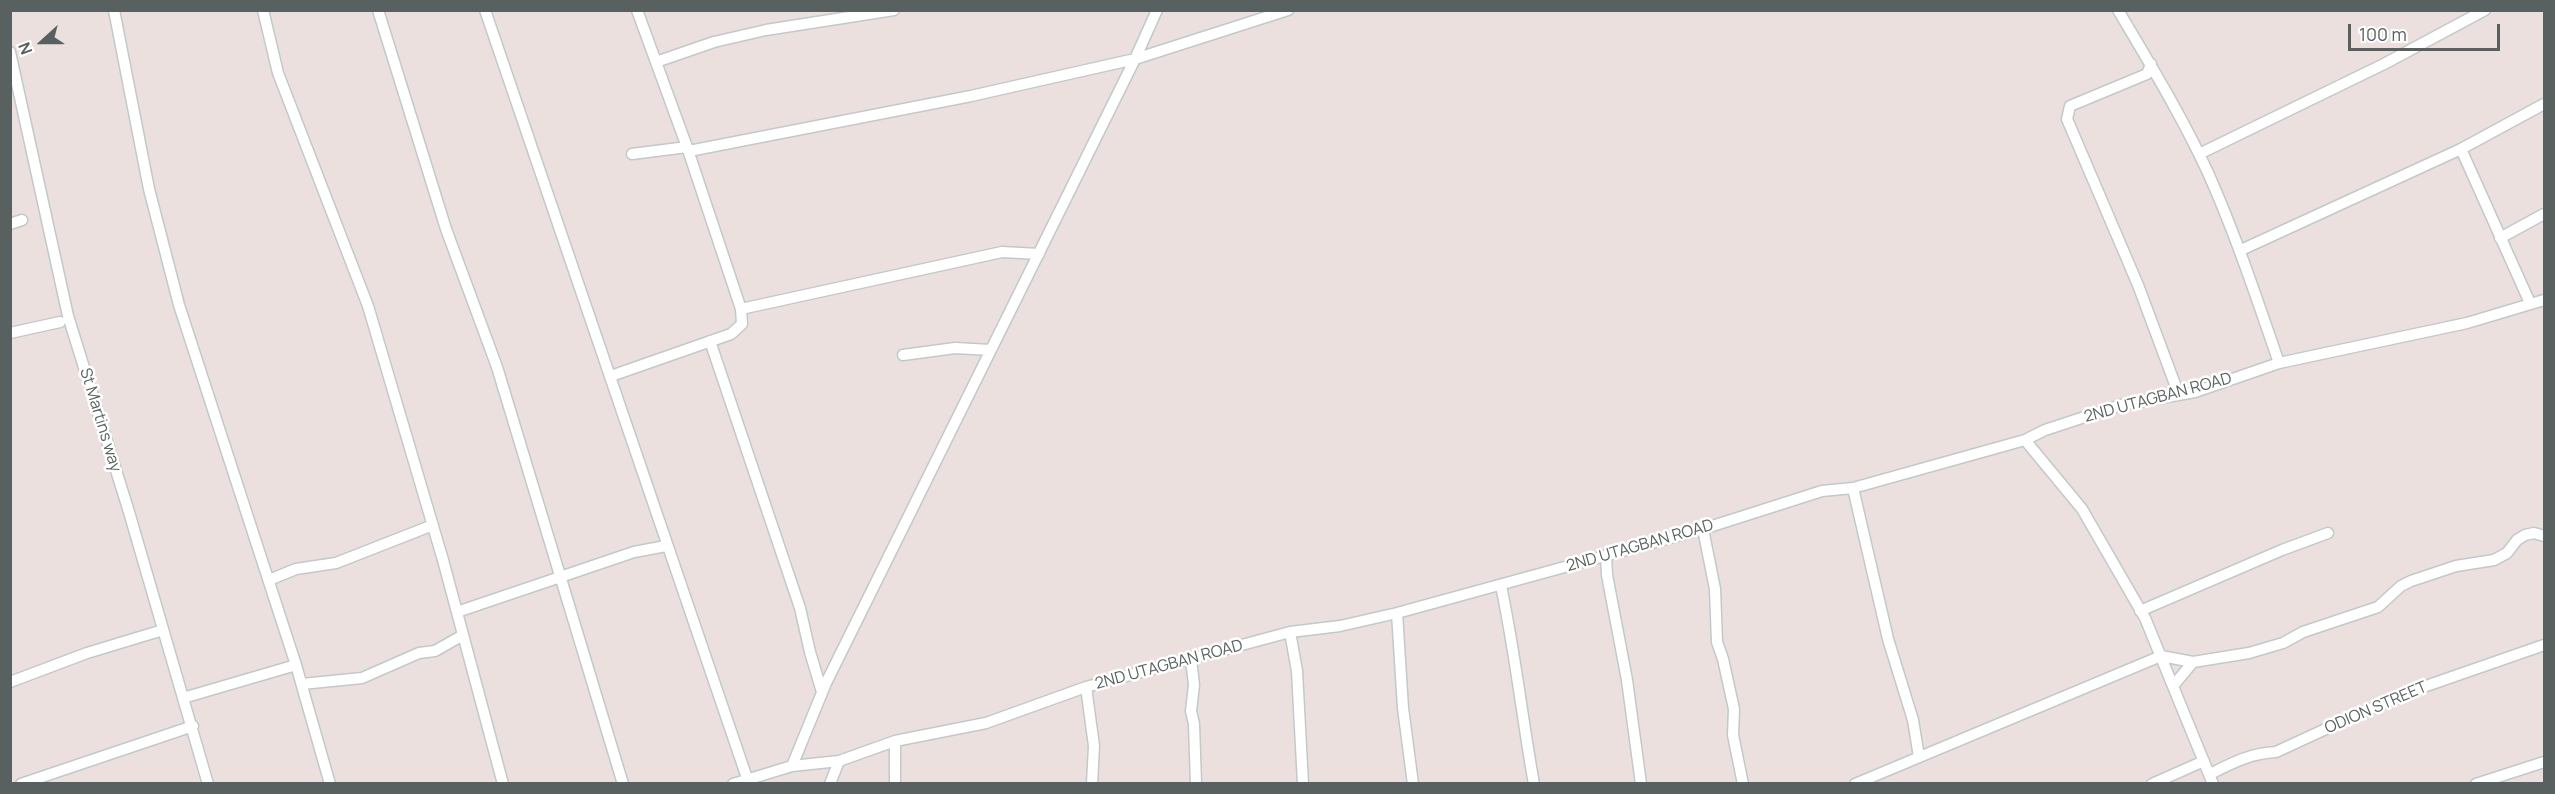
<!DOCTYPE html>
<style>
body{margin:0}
#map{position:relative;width:2555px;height:794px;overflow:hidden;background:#ece0df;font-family:Manrope,sans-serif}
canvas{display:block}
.frame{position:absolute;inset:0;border:12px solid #586160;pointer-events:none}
.north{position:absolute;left:12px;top:12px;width:60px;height:60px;-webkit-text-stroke:4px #fff;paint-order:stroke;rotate:249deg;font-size:16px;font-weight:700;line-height:24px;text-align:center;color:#586160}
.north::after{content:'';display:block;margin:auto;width:21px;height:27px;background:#586160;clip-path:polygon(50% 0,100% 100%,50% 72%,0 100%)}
.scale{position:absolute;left:2348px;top:24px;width:152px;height:27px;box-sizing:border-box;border:3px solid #586160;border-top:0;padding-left:8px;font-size:18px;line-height:21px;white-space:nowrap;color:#586160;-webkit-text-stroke:4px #fff;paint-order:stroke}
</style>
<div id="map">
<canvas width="2555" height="794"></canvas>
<div class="frame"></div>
<div class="north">N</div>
<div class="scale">100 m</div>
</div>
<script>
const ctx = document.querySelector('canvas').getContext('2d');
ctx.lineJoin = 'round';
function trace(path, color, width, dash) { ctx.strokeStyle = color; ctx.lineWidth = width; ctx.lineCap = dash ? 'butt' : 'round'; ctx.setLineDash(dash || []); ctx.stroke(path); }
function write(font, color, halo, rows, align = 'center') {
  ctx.font = font + ' Manrope,sans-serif'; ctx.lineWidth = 5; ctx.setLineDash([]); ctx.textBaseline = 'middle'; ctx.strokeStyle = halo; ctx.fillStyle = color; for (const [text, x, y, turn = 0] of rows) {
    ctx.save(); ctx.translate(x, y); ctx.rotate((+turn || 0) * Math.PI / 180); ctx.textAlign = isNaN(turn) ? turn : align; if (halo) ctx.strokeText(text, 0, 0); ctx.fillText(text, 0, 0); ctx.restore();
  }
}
const minor = new Path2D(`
 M114 10 149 189 179 305 296 665 330 784
 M263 10 278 73 368 306 443 560 503 784
 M378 10 446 229 497 367 623 784
 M485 10 747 778
 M2118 10C2150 64 2183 118 2209 175 2236 236 2257 299 2279 363
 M10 52 68 316 129 512 208 784
 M656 62 714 42 766 30 894 10
 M2151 64 2147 74 2070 106 2067 119 2138 285 2179 395
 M689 151 971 96 1135 59 1288 10
 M632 154 687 147
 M2199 154 2384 64 2485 10
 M10 224 22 220
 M2500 238 2544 214
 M2241 250 2461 149
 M2530 303 2461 149 2544 104
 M741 309 1002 252 1039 254
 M10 333 60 322
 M710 341 800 608 810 652 822 692
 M903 355 955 348 991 350
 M611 376 731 334 742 324 741 309 687 147 637 10
 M2025 440 2082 509 2145 618 2213 784
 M1853 488 1888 639 1913 720 1919 757
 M1703 529 1715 589 1717 642 1723 659 1734 709 1733 735 1743 784
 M1606 555 1607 575 1627 680 1641 784
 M269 580 296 569 336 563 433 525
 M1501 586C1515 651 1522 718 1534 784
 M2140 611 2282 550 2328 533
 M457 612 634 552 666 546
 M1397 613 1403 708 1413 784
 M1290 632 1297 671 1303 784
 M2161 656 2193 662 2249 653 2283 643 2303 632 2378 607 2401 586 2411 581 2456 566 2494 560 2507 553 2517 540 2525 535 2534 533 2544 536
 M1191 659 1194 685 1191 711 1194 724 1196 784
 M10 682 87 653 163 630
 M302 684 362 678 419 653 435 651 463 635
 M2173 686 2193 662
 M1086 687 1094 746 1092 784
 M183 698 296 665
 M792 766 826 683 1135 59 1157 10
 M2210 774C2232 763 2251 753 2276 752L2356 715 2429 685 2544 645
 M21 784 193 726
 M733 784 792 766 839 761 895 741 986 723 1086 687 1134 674 1290 632 1340 626 1397 613 1703 529 1822 491 1853 488 2025 440 2045 430 2121 405 2195 392 2279 363 2467 323 2544 300
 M830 784 839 761
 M895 784V741
 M1855 784 2161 656
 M2152 784 2204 761
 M2476 784 2544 762`);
trace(minor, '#c1c9c9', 13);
trace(minor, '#fff', 10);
write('16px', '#586160', '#fff', [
 ["2ND UTAGBAN ROAD",2158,398,-15],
 ["St Martins way",100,420,73],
 ["2ND UTAGBAN ROAD",1640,546,-16],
 ["2ND UTAGBAN ROAD",1169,665,-15],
 ["ODION STREET",2376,708,-23]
]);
</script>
